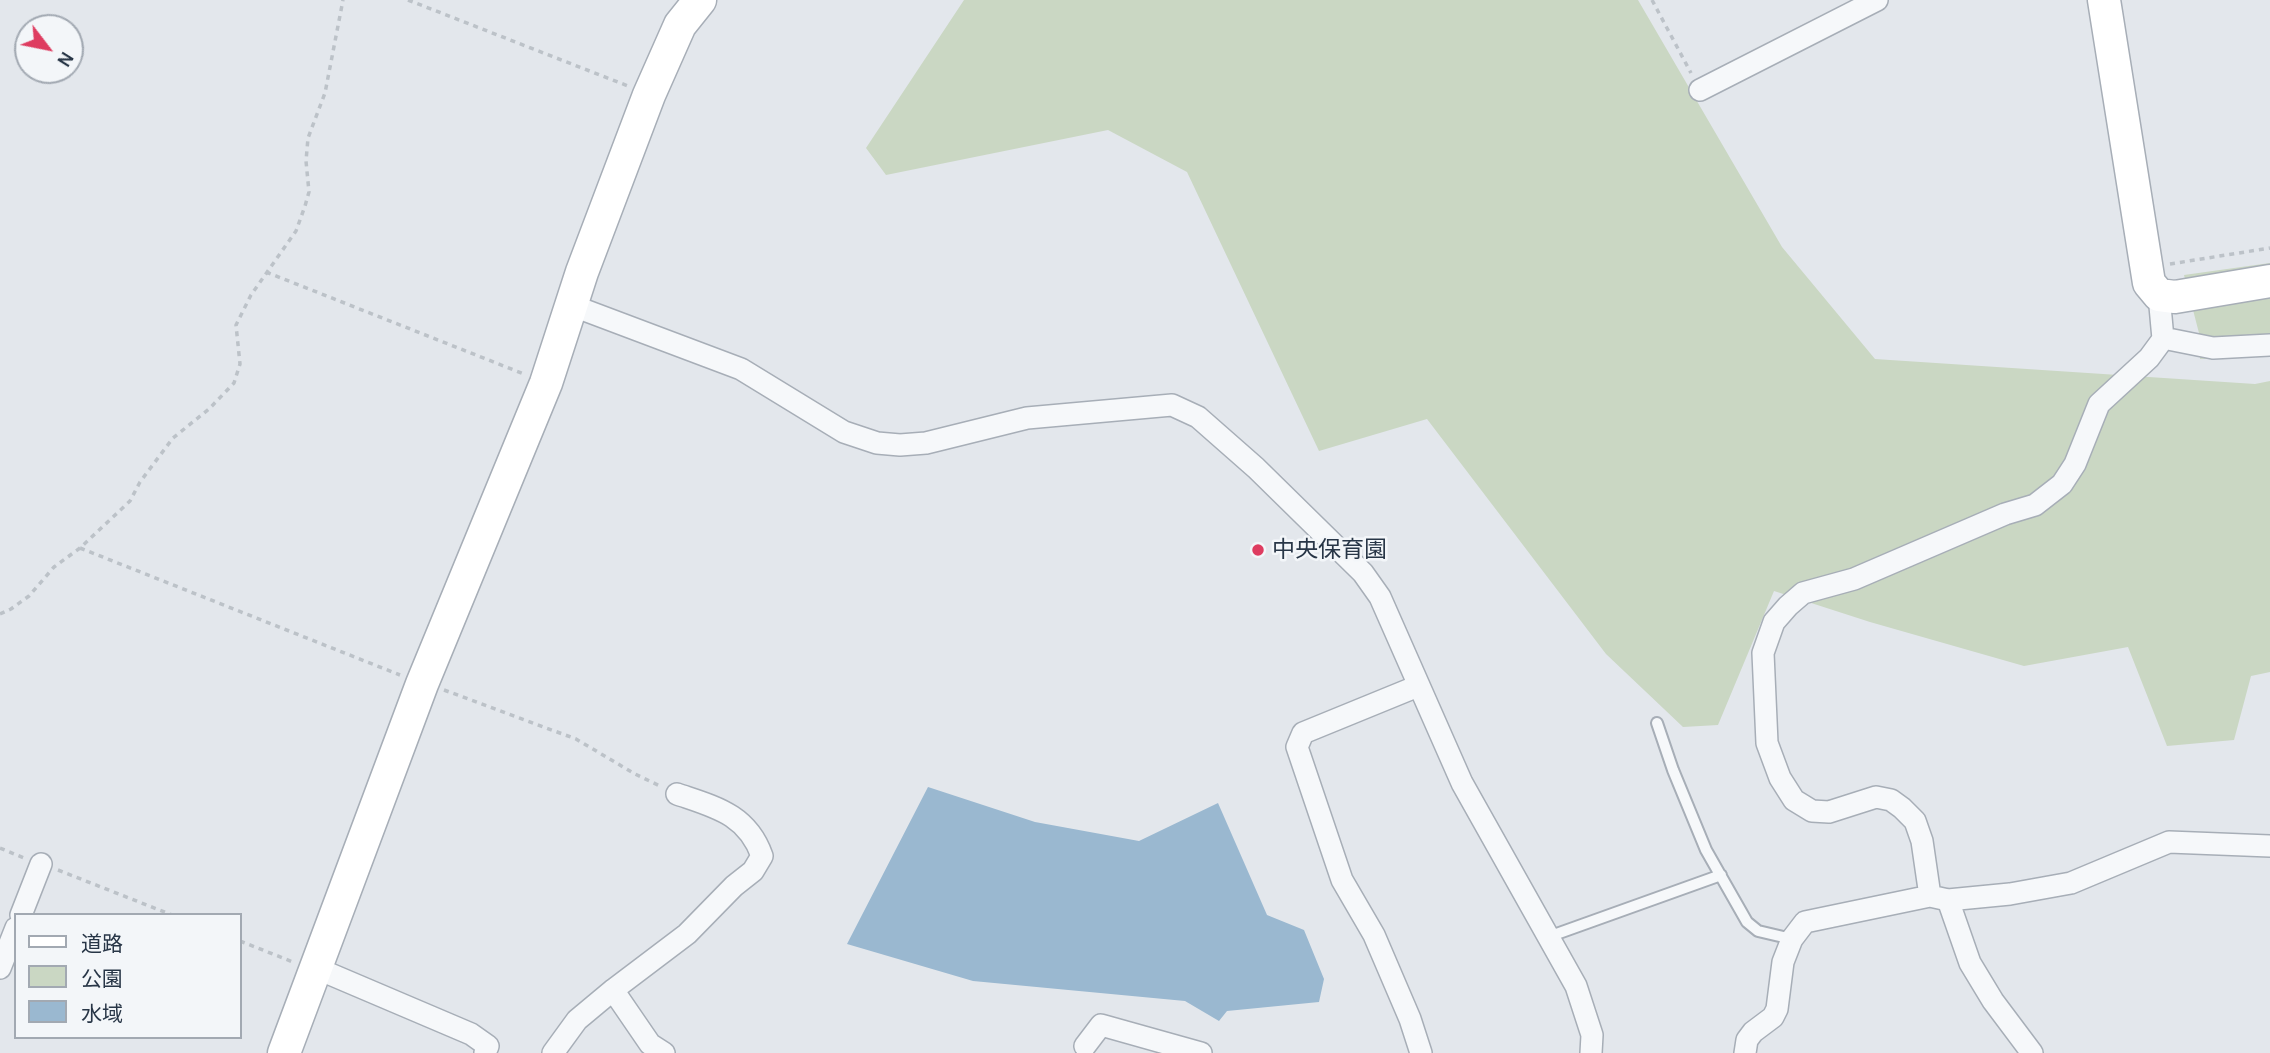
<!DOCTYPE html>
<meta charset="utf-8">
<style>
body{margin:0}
#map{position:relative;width:2270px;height:1053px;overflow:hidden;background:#e3e7ec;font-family:Karla,"Noto Sans JP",sans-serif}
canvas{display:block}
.legend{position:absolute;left:14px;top:913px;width:228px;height:126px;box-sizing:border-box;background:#f3f6f9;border:2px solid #a2a9b2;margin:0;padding:9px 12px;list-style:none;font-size:21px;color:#283647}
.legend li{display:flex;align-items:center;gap:14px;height:35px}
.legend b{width:35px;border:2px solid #a2a9b2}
.north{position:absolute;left:14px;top:14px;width:70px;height:70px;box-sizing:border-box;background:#f3f6f9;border:2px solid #a2a9b2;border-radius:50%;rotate:122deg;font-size:19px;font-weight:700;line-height:28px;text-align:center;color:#283647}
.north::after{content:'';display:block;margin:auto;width:24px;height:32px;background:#de3c60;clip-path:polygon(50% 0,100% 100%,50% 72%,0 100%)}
</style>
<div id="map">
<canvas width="2270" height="1053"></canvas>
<ul class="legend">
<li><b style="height:9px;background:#fff"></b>道路</li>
<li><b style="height:19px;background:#cad7c3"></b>公園</li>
<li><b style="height:19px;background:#9ab8d0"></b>水域</li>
</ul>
<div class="north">N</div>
</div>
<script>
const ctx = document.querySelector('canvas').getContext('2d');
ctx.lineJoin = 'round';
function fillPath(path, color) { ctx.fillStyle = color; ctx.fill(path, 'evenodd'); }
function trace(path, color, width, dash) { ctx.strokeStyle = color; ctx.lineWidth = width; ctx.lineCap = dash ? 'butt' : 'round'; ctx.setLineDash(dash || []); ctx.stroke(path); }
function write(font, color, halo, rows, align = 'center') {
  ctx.font = font + ' Karla,"Noto Sans JP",sans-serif'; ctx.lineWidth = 5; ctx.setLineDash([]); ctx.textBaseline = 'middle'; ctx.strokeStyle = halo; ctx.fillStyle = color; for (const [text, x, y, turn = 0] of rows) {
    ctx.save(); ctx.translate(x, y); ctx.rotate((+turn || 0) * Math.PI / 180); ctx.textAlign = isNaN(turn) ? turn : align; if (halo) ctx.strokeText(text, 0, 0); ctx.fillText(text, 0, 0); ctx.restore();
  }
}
fillPath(new Path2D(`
 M964 0H1638L1782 247 1875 359 2255 384 2270 381V672L2251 676 2234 740 2167 746 2128 647 2024 666 1870 622 1774 591 1718 725 1683 727 1606 654 1427 419 1319 451 1187 172 1108 130 886 175 866 148Z
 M2270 263V356L2200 359V337L2184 275Z`), '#cad7c3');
fillPath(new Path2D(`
 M928 787 1035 822 1139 841 1218 803 1267 915 1304 930 1324 979 1319 1002 1227 1011 1219 1021 1185 1001 973 981 847 944Z`), '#9ab8d0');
const lane = new Path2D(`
 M1657 723 1673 770 1706 850 1747 922 1758 931 1792 939
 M1548 937 1721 875`);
const street = new Path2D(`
 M1700 90 1877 0
 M571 305 741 369 844 432 877 443 900 445 926 443 1027 418 1172 405 1198 417 1256 468 1363 573 1380 597 1462 783 1576 986 1592 1035 1591 1053
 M2163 338 2213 348 2270 345
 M1418 686 1303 733 1297 747 1342 880 1374 935 1410 1019 1421 1053
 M1930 896 1922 841 1915 821 1902 808 1891 800 1876 797 1829 812 1812 811 1794 800 1780 778 1767 743 1763 653 1774 622 1788 606 1803 593 1854 579 2005 514 2035 505 2062 484 2075 464 2099 404 2149 358 2163 339 2159 295
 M1948 900 1970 963 1993 1001 2032 1053
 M21 915 41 864
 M0 968 16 928
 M316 971 330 974 471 1034 488 1046 485 1053
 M613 990 650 1044 664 1053
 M1085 1046 1101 1025 1201 1053
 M553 1053 577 1020 613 990 687 934 734 886 753 871 762 856C747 814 715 807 677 794
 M1745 1053 1747 1040 1753 1032 1773 1017 1777 1009 1783 962 1792 939 1805 922 1930 896 1948 900 2010 894 2071 883 2169 842 2270 846`);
const secondary = new Path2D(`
 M2104 0 2149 283 2159 295 2175 297 2270 281
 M284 1053 422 684 546 383 582 272 649 95 680 25 700 0`);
trace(lane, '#a7aeb7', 14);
trace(street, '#a7aeb7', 24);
trace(secondary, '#a7aeb7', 35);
trace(new Path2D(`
 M408 0 628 86
 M1652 0 1691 73
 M2170 264 2270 248
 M266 272 524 374
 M80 548 400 675
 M0 614 11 609 29 596 54 567 80 548 130 501 140 482 173 438 209 409 234 383 240 364 236 325 251 295 296 231 305 206 309 192 306 161 308 138 325 93 343 0
 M444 690 576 739 635 774 660 786
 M0 848 24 858
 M58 870 172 915
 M240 941 293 962`), '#bcc2c8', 3.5, [5, 5]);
trace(lane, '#f6f8fa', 10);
trace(street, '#f6f8fa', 21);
trace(secondary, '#fff', 32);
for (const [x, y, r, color] of [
 [1258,550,7,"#de3c60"]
]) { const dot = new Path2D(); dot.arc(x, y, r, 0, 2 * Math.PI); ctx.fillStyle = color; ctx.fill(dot); trace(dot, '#f3f6f9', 2.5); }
write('23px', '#283647', '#f3f6f9', [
 ["中央保育園",1272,550]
], 'left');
</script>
